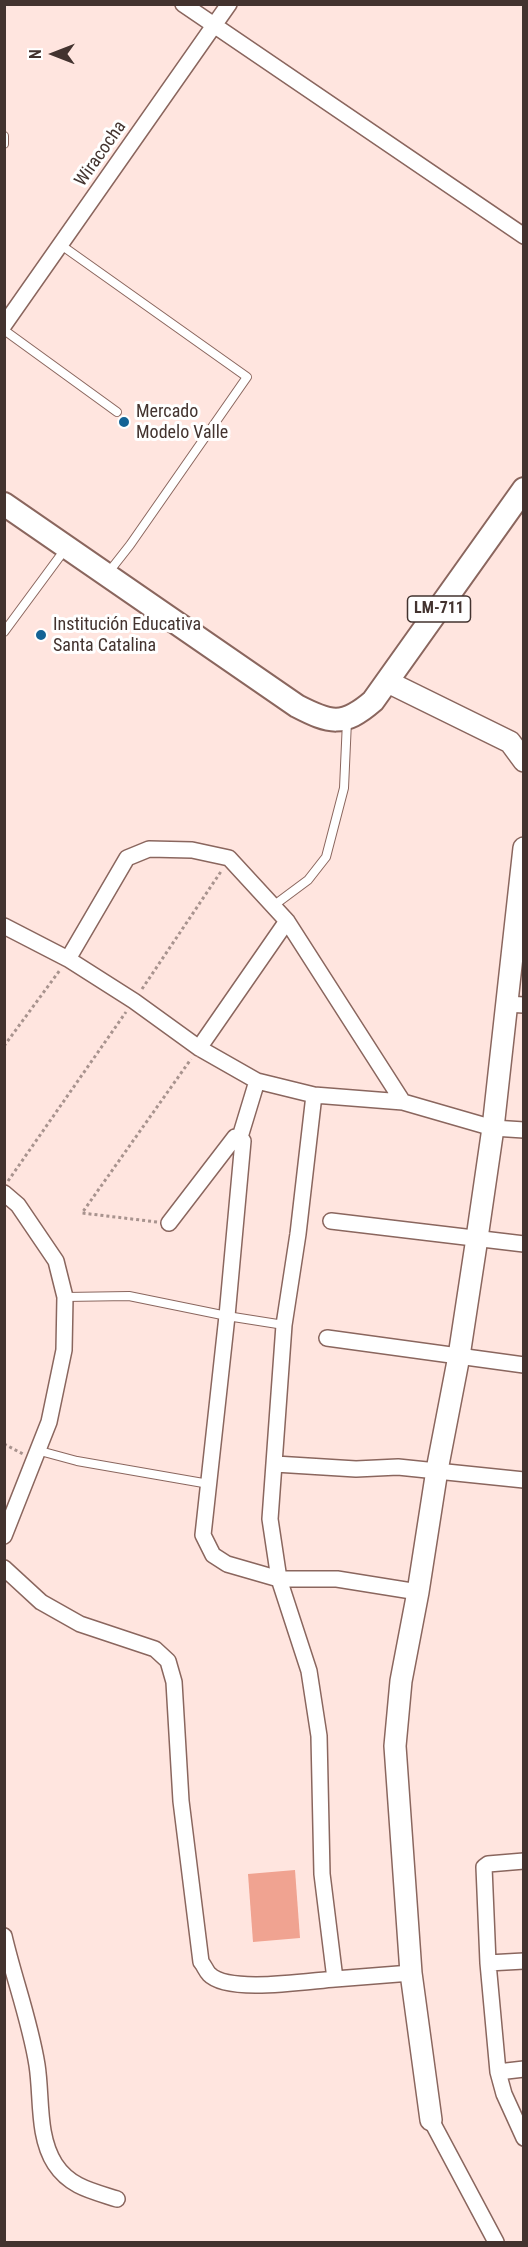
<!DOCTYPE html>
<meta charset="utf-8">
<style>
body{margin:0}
#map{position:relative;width:528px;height:2247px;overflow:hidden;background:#ffe5df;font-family:"Roboto Condensed",sans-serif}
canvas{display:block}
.frame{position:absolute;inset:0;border:6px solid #43332f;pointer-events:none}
.north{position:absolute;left:24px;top:24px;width:60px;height:60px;-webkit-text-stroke:4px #fff;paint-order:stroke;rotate:270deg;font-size:16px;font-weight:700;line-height:24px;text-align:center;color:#43332f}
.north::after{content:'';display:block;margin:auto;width:21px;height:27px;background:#43332f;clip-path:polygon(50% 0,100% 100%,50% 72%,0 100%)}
</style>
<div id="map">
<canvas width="528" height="2247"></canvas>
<div class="frame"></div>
<div class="north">N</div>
</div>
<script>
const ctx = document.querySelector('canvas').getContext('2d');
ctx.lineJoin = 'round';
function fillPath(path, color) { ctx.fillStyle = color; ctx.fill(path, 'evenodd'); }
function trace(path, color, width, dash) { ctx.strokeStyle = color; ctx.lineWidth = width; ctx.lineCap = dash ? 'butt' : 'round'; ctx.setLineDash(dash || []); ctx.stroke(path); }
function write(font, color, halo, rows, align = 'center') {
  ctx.font = font + ' "Roboto Condensed",sans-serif'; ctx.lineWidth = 6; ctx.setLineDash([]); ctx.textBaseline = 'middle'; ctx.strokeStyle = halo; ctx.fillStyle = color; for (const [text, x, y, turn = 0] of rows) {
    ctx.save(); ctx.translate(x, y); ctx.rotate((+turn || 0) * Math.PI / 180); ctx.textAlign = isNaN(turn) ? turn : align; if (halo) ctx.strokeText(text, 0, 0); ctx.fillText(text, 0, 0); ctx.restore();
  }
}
fillPath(new Path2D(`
 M295 1870 300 1938 253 1942 248 1874Z`), '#f0a391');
const lane = new Path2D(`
 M4 136V144
 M61 245 247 377 130 545 108 573
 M4 330 117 412
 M4 632 66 548
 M273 906 308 880 326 857 344 788 347 721
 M65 1297 129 1296 227 1316 284 1325
 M40 1451 77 1461 209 1484`);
const street = new Path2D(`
 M183 4 524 236
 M4 325 229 4
 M4 926 68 959 134 1001 199 1048 257 1081 314 1095 403 1102 493 1128 524 1130
 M68 959 127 858 149 849 192 850 229 858 287 921 403 1102
 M505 1004 524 1005
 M199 1048 287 921
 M314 1095 298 1234 284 1325 270 1519 279 1579 309 1671 319 1736 322 1874 335 1979 411 1973
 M240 1137 257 1081
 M4 1193 18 1205 56 1261 65 1297 64 1350 49 1422 4 1536
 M331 1221 524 1244
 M169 1223 235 1137H240L243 1141 227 1316 203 1535 213 1555 227 1564 279 1579H337L418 1592
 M327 1338 524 1365
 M275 1464 356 1469 398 1467 524 1480
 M4 1568 41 1602 80 1624 155 1649 168 1661 174 1682 181 1801 201 1962C204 1965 206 1971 209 1974 228 1994 307 1981 335 1979
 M524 1861 488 1864 484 1867 488 1963 498 2072 504 2094 524 2138
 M4 1936C14 1979 30 2021 37 2065 42 2097 37 2136 55 2164 70 2187 92 2191 117 2199
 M488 1963 524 1961
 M498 2072 524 2069
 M431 2120 496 2242`);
const secondary = new Path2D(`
 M388 682 510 742 524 761
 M431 2120 411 1973 395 1746 401 1681 418 1592 437 1470 459 1356 477 1238 493 1128 524 848`);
const primary = new Path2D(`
 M4 504 297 706C330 723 343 727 373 701L524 489`);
trace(lane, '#8a665e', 10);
trace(street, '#8a665e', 18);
trace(secondary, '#8a665e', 24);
trace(primary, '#8a665e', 26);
trace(new Path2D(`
 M142 989 222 870
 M4 1046 60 970
 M8 1181 126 1012
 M157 1222 82 1213 191 1059
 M4 1444 23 1454`), '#a8938e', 3, [3, 3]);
trace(lane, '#fff', 8);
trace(street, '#fff', 15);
trace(secondary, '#fff', 21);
trace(primary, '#fff', 22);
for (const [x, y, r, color] of [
 [124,422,6,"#146395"],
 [41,635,6,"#146395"]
]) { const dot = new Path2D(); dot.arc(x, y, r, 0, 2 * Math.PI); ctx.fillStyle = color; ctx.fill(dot); trace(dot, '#fff', 2); }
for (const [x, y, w] of [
 [439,609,63]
]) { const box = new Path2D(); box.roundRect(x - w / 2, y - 13, w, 26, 4.5); ctx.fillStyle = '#fff'; ctx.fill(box); trace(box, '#43332f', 1.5); }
write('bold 16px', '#43332f', null, [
 ["LM-711",439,609]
]);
write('18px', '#43332f', '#fff', [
 ["Wiracocha",101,154,-55]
]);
write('18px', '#43332f', '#fff', [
 ["Mercado",136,412],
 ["Modelo Valle",136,433],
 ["Institución Educativa",53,625],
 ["Santa Catalina",53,646]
], 'left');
</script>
